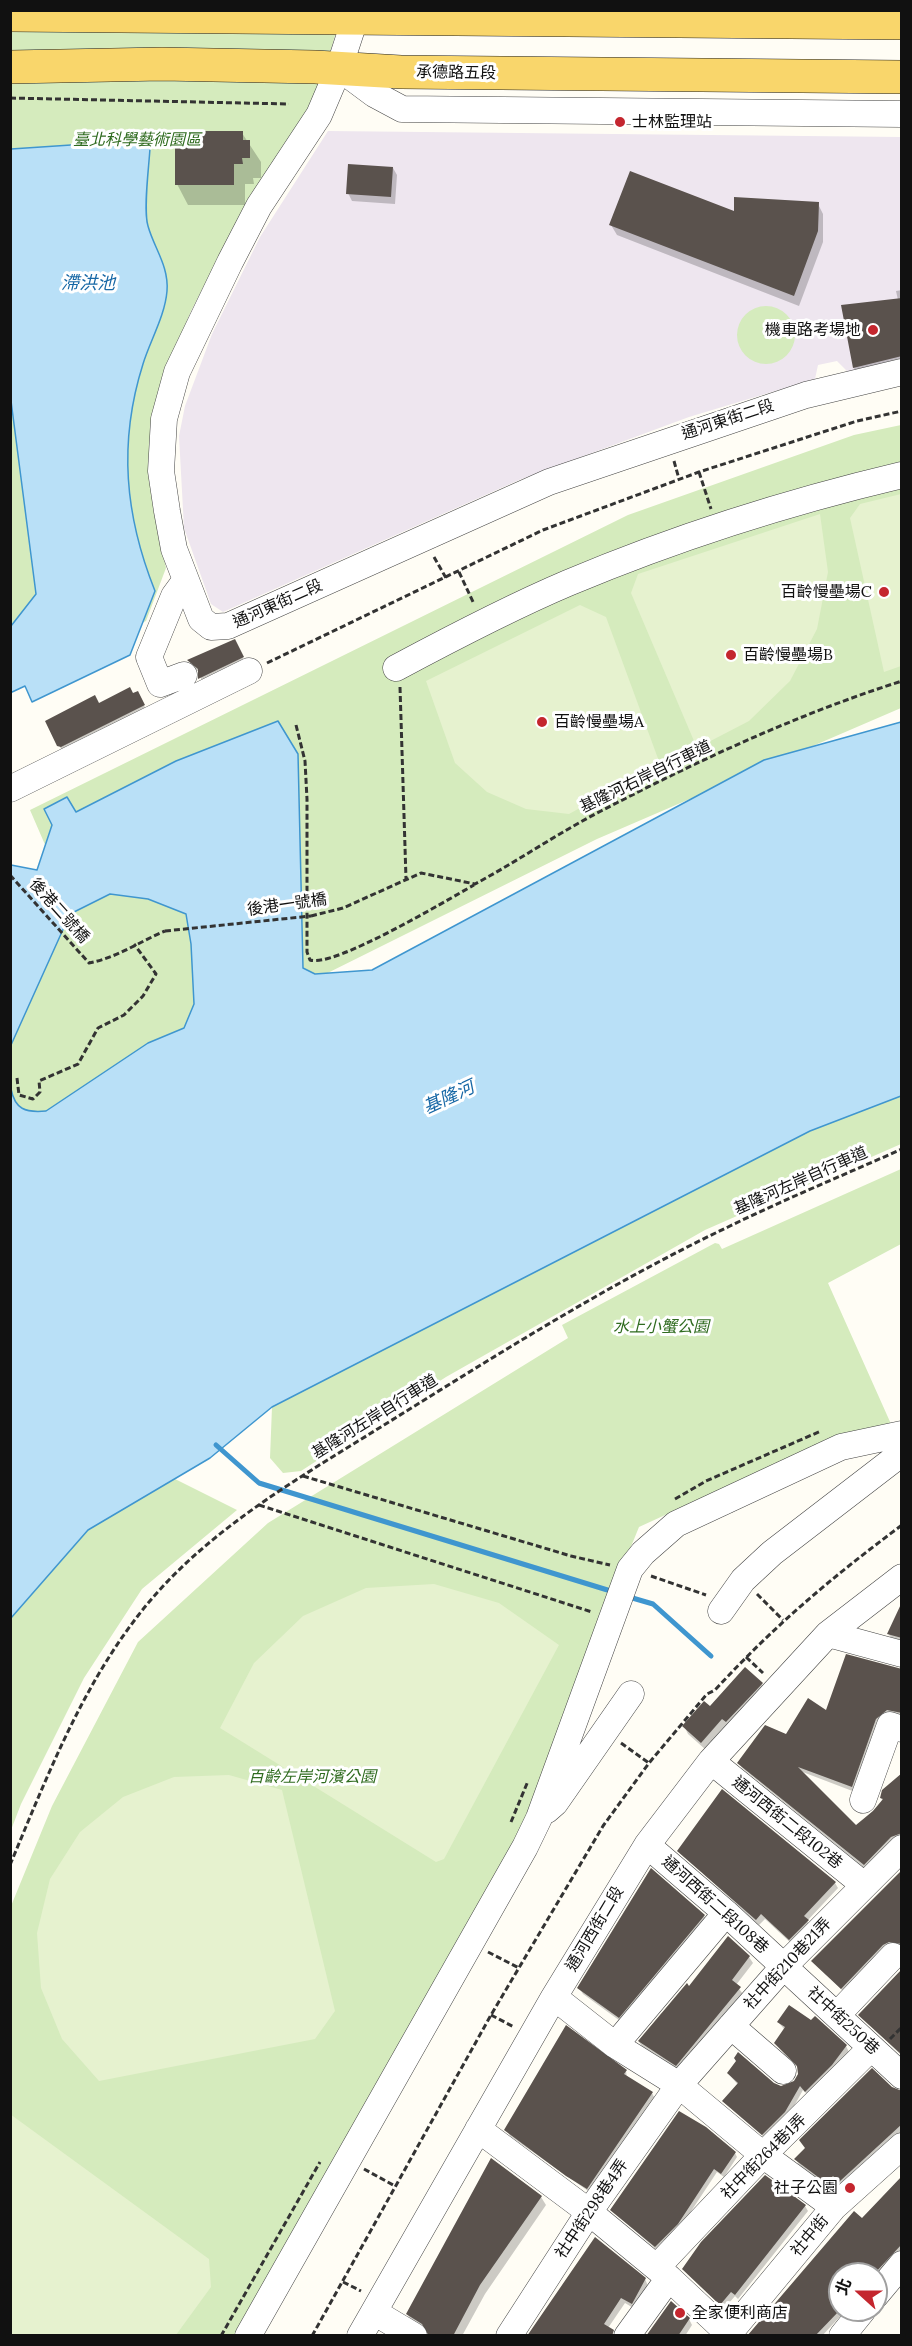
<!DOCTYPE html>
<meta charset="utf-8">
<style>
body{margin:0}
#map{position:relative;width:912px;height:2346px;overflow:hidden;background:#fffdf5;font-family:Lora,"Noto Sans TC",serif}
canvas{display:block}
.frame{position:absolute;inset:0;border:12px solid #111;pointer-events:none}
.north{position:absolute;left:828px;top:2262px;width:60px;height:60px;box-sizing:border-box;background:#fff;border:2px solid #a0a0a0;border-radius:50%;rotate:291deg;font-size:16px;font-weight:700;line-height:24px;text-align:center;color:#111}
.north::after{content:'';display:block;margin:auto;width:21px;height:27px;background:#c4262e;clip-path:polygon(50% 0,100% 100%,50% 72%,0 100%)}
</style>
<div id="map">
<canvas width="912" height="2346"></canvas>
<div class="frame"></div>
<div class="north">北</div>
</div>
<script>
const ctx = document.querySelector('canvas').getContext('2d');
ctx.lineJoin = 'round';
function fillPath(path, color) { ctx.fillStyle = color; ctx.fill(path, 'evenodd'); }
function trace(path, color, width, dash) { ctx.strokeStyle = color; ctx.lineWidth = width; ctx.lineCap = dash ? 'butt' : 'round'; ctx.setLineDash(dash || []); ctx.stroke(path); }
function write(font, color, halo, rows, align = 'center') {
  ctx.font = font + ' Lora,"Noto Sans TC",serif'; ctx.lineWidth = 6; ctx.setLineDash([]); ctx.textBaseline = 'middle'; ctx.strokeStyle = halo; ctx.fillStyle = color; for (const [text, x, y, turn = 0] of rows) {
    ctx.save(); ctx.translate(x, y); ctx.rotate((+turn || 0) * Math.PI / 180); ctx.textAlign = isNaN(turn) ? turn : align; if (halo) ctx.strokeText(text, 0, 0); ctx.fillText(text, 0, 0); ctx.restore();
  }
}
fillPath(new Path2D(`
 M328 131 901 137V358L848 372 837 361 818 365 815 379 689 417 519 480 223 612 211 604 184 528 179 436 185 406 212 334 260 237Z`), '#eee6ef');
fillPath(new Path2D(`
 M11 11H342L318 95 243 211 191 311 166 371 149 474 154 513 166 568 146 621 11 690Z
 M737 335a29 29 0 1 1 58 0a29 29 0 1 1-58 0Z
 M901 425V708L597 839 26 1123 11 1098 10 1024 56 870 30 810 628 515 854 435Z
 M901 1096V1144L705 1230 446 1377 301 1471 283 1473 270 1458 272 1407 810 1131Z
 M901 1169V1244L828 1283 891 1424 835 1437 639 1527 599 1625 522 1846 247 2335 11 2336V1906L52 1806 138 1642 268 1523 568 1338 562 1325 715 1243 719 1244 722 1249Z
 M175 1479 237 1510 142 1589 84 1678 21 1804 11 1830V1618L88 1530Z`), '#d5ebbd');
fillPath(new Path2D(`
 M901 494V666L884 672 850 518 860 504Z
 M820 514 828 572 817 629 790 681 749 721 697 748 631 593 638 574Z
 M580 605 606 617 660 764 569 814 526 809 487 792 455 763 426 681Z
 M434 1584 499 1603 559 1645 444 1859 436 1862 220 1728 254 1663 303 1616 366 1588Z
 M229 1775 282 1790 335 2011 315 2039 99 2081 62 2039 41 1988 37 1933 50 1879 80 1832 123 1797 174 1777Z
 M10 2114 209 2259 211 2287 176 2335H11Z`), '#e6f2cf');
const water = new Path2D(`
 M131 141 150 148C149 167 143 210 148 226 154 248 169 266 167 291 165 316 150 341 143 364 118 443 125 516 155 591L130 655 32 702 25 686 10 693 11 626 36 594 10 393 11 149Z
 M278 721 298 754 303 968 315 974 372 970 764 760 901 722V1096L810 1131 272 1407 210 1458 88 1530 11 1618V1089C15 1109 25 1113 46 1111L148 1043 184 1028 194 1004 191 944 186 914 148 899 110 894 70 914 11 1045V865L37 870 52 825 44 809 67 797 76 812 176 761Z`);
fillPath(water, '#b9e0f7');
trace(water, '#3f96cf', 1.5);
fillPath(new Path2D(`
 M242 133 261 162V178H253L254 184H245V205H188L177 184Z
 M393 168 397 175 395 204 352 201 348 193Z
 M818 204 823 214V242L799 306 617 235 611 225Z
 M902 290V367L859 377 854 368 842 307 898 300 896 291Z
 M234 641 247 665 204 686 199 673 189 660Z
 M137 693 148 713 63 753 59 745 99 705Z
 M902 1605V1642L891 1639 889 1634Z
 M902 1670V1717L855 1792 800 1771 856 1827 883 1801 881 1798 902 1775V1839L867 1870 742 1768 739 1763Z
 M762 1684 766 1691 706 1750 688 1734 684 1726 710 1708Z
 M679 1851 835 1883 838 1888 807 1921 811 1927 793 1945 765 1919 759 1925Z
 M902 1872V1949L845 1993 813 1961Z
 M704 1916 708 1922 623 2023 583 1994 579 1988Z
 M749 1957 753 1963 736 1985 743 1994 680 2071 643 2048 639 2042 690 1988Z
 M902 2009V2056L860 2015Z
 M778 2022 846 2046 849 2052 835 2071 809 2096 803 2090 788 2117 766 2139 724 2102 738 2085 728 2073 781 2087 789 2086 799 2075V2069L776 2043 785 2030Z
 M626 2071 627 2078 652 2093 655 2099 591 2193 510 2136 506 2130Z
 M898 2092H902V2133L843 2187 837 2181 830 2187 799 2165 796 2159Z
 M735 2153 737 2157 724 2177 717 2172 680 2228 658 2251 612 2210Z
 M765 2177 805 2206 808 2211 738 2299 735 2296 724 2309 684 2270Z
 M902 2178V2252L876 2278V2274H840V2310H846L822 2336H749Z
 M541 2197 546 2205 485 2294 462 2336H430L412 2322 407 2314Z
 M645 2279 648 2286 635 2309 625 2303 608 2328 530 2336Z
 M689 2319 692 2325 685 2336H648Z`), '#0003');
trace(new Path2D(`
 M216 1445 259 1483 614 1592
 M629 1597 653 1604 711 1656`), '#3f96cf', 5);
fillPath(new Path2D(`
 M175 131H243V140H250V158H242L243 164H234V185H175Z
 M348 164 393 167 391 197 346 194Z
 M630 171 734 211V197L819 202 818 231 794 296 609 225Z
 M902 298V356L853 368 841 305Z
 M235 639 244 657 198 679V669L187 660Z
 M130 687 133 693 138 691 145 705 61 747 57 746 45 721 95 695 99 703Z
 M902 1602V1638L887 1634Z
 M846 1654 902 1669V1713L887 1710 876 1719 852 1787 798 1767 856 1825 873 1811 883 1799 880 1798 882 1790 902 1773V1833L891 1837 864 1865 737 1763 765 1725 786 1734 808 1698 826 1710Z
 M745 1667 763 1683 726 1722 722 1719 701 1743 682 1726 704 1701 710 1706Z
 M722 1789 836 1882 804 1916 809 1920 789 1940 761 1914 756 1920 677 1851Z
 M651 1868 705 1915 619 2018 577 1988Z
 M902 1870V1944L889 1942 883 1945 841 1989 811 1961Z
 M728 1936 750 1956 732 1980 741 1987 676 2066 638 2041 687 1983 689 1986Z
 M902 1969V2055L858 2015Z
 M789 2005 811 2020 815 2016 847 2045 832 2065 805 2092 800 2086 785 2112 762 2135 722 2101 738 2083 727 2073 736 2061 734 2058 738 2052 774 2083 781 2086 794 2081 798 2074 797 2066 774 2043 785 2027 777 2022Z
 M566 2025 627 2070 624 2074 653 2092 587 2189 566 2176 504 2130Z
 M872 2068 892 2087 902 2091V2124L839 2182 833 2176 826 2183 794 2159 805 2148 799 2140Z
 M679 2111 706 2127 736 2152 721 2174 714 2169 678 2224 655 2247 610 2210Z
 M491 2158 542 2196 480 2285 453 2336H429L422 2324 406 2314Z
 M765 2175 806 2205 735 2295 731 2292 720 2305 682 2269 701 2242Z
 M902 2176V2244L874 2274H840V2310L815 2336H747L854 2211 862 2218Z
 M595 2237 646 2278 632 2304 621 2298 604 2324 614 2330 612 2336H527Z
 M671 2301 690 2318 678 2336H646Z`), '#5a524d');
const minor = new Path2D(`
 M358 10 339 68 319 115 259 206 230 262 177 372 164 419 161 471 167 511 174 549 201 619 211 627 228 626 549 482 806 395 902 372
 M339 68 374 94 402 109 902 114
 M396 668C452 638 509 608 568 583 675 538 788 502 902 475
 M184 675 160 684 149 657 174 596 185 581
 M10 789 249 671
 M721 1611 743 1580 772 1553 902 1453
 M828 1634 902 1654
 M711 1761 864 1885
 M863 1800 890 1725 902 1729
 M547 1810 555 1803 631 1694
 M647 1845 726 1913 902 2076
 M554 1997 615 2045 679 2085 763 2155 834 2207
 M837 2015 893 1956
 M731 2026 783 2071
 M615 2045 726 1913
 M478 2129 589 2212 669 2278 731 2336
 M657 2267 763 2155 871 2048
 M876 2295 902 2264
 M374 2312 414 2336
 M248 2336 525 1847 539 1818 630 1569 643 1553 676 1524 841 1447 902 1434
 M360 2336 554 1997 647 1845 711 1761 828 1634 902 1577
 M509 2336 589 2212 679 2085 784 1966 902 1848
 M627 2336 669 2278
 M727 2336 834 2207 902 2146
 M842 2336 863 2310`);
const major = new Path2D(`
 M10 15 902 23
 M10 67 162 64 315 67 401 72 902 77`);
trace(minor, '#444', 27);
trace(major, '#222', 34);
trace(new Path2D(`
 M10 98 289 104
 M674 461 679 479
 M699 472 711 509
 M434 557 446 578
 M459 572 474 604
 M267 663 543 530 699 472 857 421 902 411
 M400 687 406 879
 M296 725 305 761 307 799V952L310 960C334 968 447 900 474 885
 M10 875 89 963C116 958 139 942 165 931
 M311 916 343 908 421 873 475 884C518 861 558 833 601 811 697 761 798 714 902 681
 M17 1078 19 1095 33 1099 40 1092 39 1081 78 1064 98 1028 124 1015 143 996 156 974 134 944
 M303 1476 571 1556 610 1565
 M675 1499 706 1481 821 1431
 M259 1505 592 1612
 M651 1576 706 1595
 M757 1594 783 1620
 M746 1657 763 1673
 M621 1743 649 1763
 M511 1822 528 1781
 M10 1865C46 1779 80 1691 137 1617 201 1533 296 1480 384 1425 495 1356 610 1283 728 1227 785 1199 844 1175 902 1149
 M488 1952 519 1968
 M491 2015 514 2027
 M890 2039 902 2027
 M364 2169 395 2186
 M343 2282 361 2291
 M221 2336 320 2162
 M312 2336 491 2015 603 1826 649 1763 707 1694 715 1690C775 1625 831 1578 902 1525`), '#333', 3, [6, 3]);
trace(minor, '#fff', 26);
trace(major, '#f9d66b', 33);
trace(new Path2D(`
 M165 931 311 916`), '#333', 3, [6, 3]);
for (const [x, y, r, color] of [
 [620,122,6,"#c4262e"],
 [873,330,6,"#c4262e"],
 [884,592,6,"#c4262e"],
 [731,655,6,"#c4262e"],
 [542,722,6,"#c4262e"],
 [850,2188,6,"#c4262e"],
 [680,2313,6,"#c4262e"]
]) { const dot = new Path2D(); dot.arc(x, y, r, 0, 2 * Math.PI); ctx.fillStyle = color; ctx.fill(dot); trace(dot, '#fff', 2); }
write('16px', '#111', '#fff', [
 ["承德路五段",456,73,1],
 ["通河東街二段",728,420,-18],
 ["通河東街二段",278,604,-24],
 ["基隆河右岸自行車道",646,777,-26],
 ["後港一號橋",287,905,-8],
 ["後港二號橋",59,911,48],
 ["基隆河左岸自行車道",801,1181,-24],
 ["基隆河左岸自行車道",375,1417,-32],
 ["通河西街二段102巷",787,1823,39],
 ["通河西街二段108巷",715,1905,42],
 ["通河西街二段",595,1929,-59],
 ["社中街210巷21弄",788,1964,-47],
 ["社中街250巷",843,2021,43],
 ["社中街264巷1弄",764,2157,-45],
 ["社中街298巷4弄",592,2209,-56],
 ["社中街",810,2236,-50]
]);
write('16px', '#111', '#fff', [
 ["士林監理站",632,122],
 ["機車路考場地",861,330,"right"],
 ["百齡慢壘場C",872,592,"right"],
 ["百齡慢壘場B",743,655],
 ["百齡慢壘場A",554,722],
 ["社子公園",838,2188,"right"],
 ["全家便利商店",692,2313]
], 'left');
write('italic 16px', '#2f6b1f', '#fff', [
 ["臺北科學藝術園區",137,140],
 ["水上小蟹公園",661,1327],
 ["百齡左岸河濱公園",312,1777]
]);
write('italic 18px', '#1768a6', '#fff', [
 ["滯洪池",88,284],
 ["基隆河",449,1098,-25]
]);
</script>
